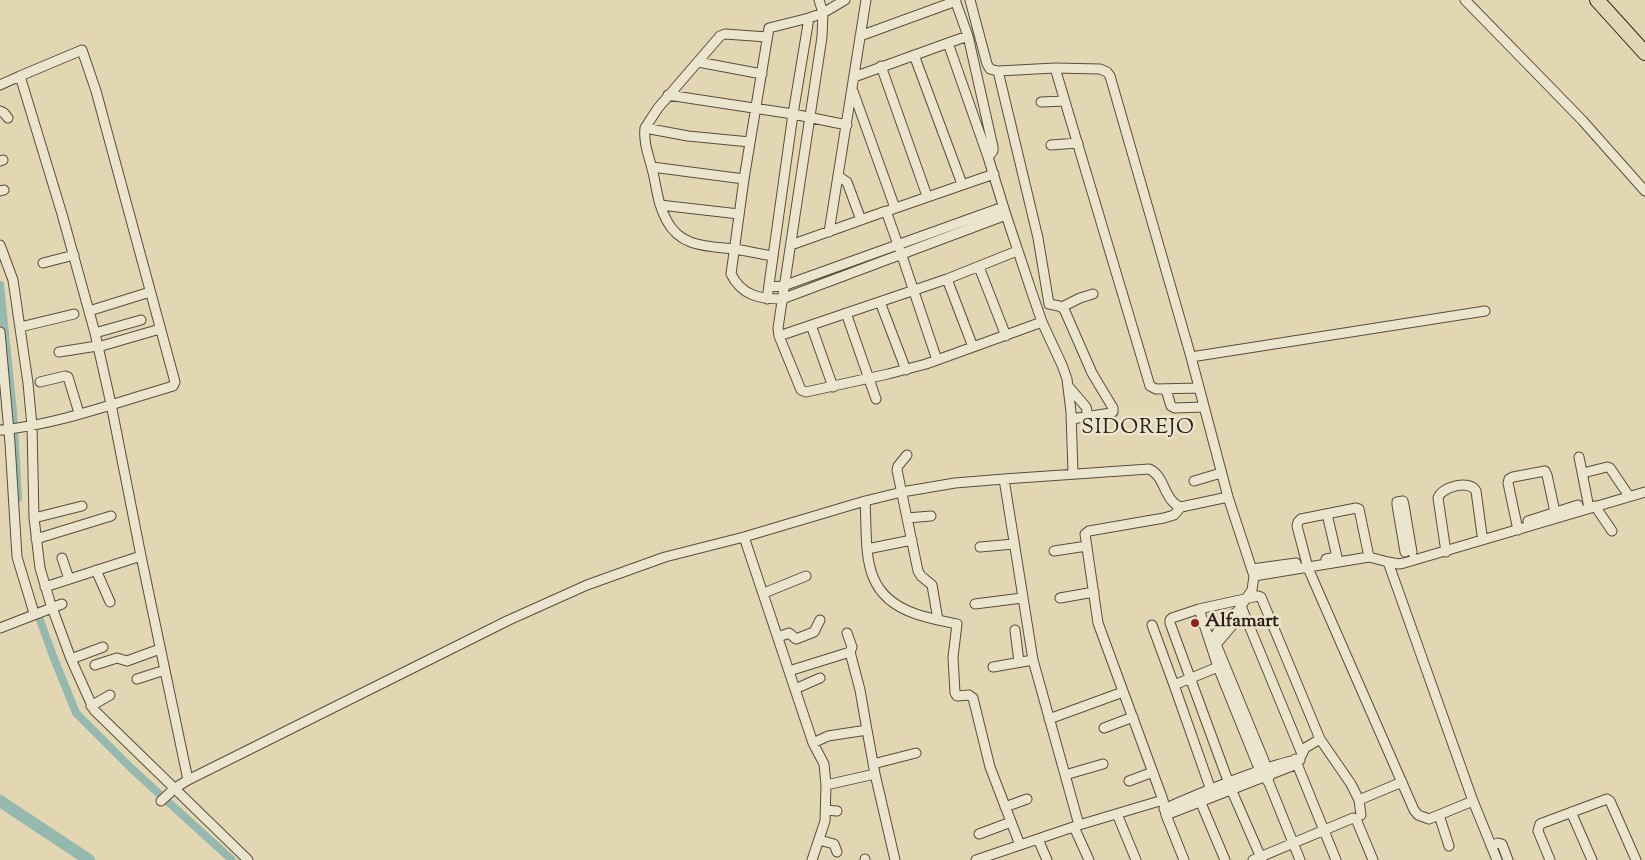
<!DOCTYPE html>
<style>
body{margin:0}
canvas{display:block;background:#e2d7b2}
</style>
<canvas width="1645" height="860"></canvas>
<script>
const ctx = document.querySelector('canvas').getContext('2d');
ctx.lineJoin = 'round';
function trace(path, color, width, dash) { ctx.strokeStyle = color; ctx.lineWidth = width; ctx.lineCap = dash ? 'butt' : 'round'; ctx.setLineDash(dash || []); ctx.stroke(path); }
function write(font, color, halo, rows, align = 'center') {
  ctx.font = font + ' "Sorts Mill Goudy",serif'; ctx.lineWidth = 5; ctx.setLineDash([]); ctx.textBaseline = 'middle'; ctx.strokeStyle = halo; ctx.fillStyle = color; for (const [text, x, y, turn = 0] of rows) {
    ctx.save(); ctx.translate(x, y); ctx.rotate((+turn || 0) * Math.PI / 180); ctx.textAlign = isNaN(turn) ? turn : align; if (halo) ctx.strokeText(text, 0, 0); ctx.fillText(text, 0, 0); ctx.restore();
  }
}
trace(new Path2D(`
 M0 285 13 412 18 498
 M36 609 53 656 76 713 132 769 232 860`), '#95b9ae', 8);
trace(new Path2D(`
 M0 801 89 860`), '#95b9ae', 12);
const minor = new Path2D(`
 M819 0 823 13 822 37 778 328 779 336 801 390 806 392 888 374 926 364 1042 322
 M955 0 968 36 993 147V151L988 157
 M970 0 987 64 990 69 998 71 1055 68 1100 69 1107 72 1110 76 1191 357 1228 497 1254 576 1252 590 1237 612 1230 616 1210 642
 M1465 0 1582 120 1645 191
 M809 18 823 13 845 0
 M860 36 956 1
 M948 43 968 36
 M914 55 962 184
 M698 62 762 74
 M881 66 927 196
 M1055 68 1150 386 1156 389 1199 388
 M998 71 1038 238 1049 304 1059 306 1064 309 1092 373 1113 408V412L1111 413 1071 419
 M854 77 948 43 988 157 1006 215 1031 290 1042 322 1062 365 1067 379 1071 412 1073 473
 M0 85 20 76
 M853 91 895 208
 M668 95 793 114 767 299
 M1041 102 1065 101
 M0 111 4 113 8 118
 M847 125 793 114 809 18 769 28 744 179 731 274C742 296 760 299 782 299L1006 215
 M645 128 658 108 720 36 725 34 767 37
 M750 142 688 136 645 128C643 145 651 161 654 177 657 192 659 207 667 221 681 248 709 246 735 249 747 251 760 254 773 256
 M1051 145 1078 143
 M0 161 3 160
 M652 167 744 179
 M838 176 847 182 861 220
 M0 191 4 190
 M660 205 739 214
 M890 210 994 174
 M829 232 866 0
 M0 245 13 280 28 383 32 426 34 518 40 568 50 602 71 659 94 710 248 860
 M791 245 886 211 901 253 937 360
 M43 263 74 255
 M979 267 1006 336
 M947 279 973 347
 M769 287 783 286 1003 207
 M880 302 906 370
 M1062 307 1080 298 1093 294
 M89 311 150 292
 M846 313 876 399
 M811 325 833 387
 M20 327 74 314
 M0 332 10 443 17 557 34 613
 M95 333 141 320
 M779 336 947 279 1017 251
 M98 347 160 329
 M59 352 97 346
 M1191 357 1485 311
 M40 382 65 376 68 377 79 413
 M1068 386 1086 407 1088 416
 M1166 390 1171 406 1175 408 1204 407
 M0 430C57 425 118 402 173 386L175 382 96 91 82 50 20 76 62 214 95 333 111 404 141 556 188 780
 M907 455 898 466 897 470 918 571 921 576 932 585 938 620
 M1579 457 1589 508
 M1583 473 1607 467 1610 468 1629 496
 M1004 479 1033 660 1079 825
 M1194 481 1221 473
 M865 501C868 549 859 595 916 614 930 619 944 621 957 624L953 657 955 693 957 696 969 695 973 698 990 767 1020 845
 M1595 506 1612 531
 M1181 507 1174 515 1164 518 1089 531 1085 534 1098 623 1163 800 1166 815 1184 860
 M34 518 82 506
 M907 518 931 516
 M1528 521 1578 505
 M1518 530 1508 483 1509 479 1513 477 1545 471 1547 475 1555 512
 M744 537 813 743 828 736 867 730 875 774 895 860
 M36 539 111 516
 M980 547 1014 544
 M867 549 912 540
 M1054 551 1087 546
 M1405 552 1397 505V502L1403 501 1404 505 1412 552
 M1446 552 1438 498C1441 487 1470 479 1476 491L1482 535
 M1369 557 1359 509 1356 508 1301 519 1298 522 1297 526 1308 568 1414 810 1418 815 1429 819 1473 801
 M62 558 69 579
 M1326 559 1337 557 1327 514
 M1252 569 1296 563
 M96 570 110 602
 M1254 576 1369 557 1388 562
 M45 587 141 556
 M764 593 806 576
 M1060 598 1094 592
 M975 604 1022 598
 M1241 606 1302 754
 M1199 609 1218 667 1260 771 1269 783 1300 860
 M1152 625 1174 685 1213 796
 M0 628 62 604
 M1015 630 1019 662
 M847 633 852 647 850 652 860 690 867 730
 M778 637 789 633 796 639 814 632 820 620
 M1216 644 1267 768 1269 778
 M1213 648 1236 621 1237 612
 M71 659 103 647
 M95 665 117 658 127 661 160 649
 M993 667 1033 660
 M789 671 850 652
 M137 679 165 670
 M1174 685 1218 667
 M795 689 820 678
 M91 706 110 695
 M1049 719 1123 692
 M1104 728 1133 717
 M813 743 824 764 826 785 875 774
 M1295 759 1336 860
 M873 764 916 753
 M1065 775 1103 764
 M1129 781 1153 772
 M1198 796 1225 860
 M1359 800 1402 782
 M161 801 175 788 188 780 509 620 587 585 665 557 744 537 865 501 902 492 955 483 1004 479 1149 469C1165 475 1164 502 1181 507L1228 497
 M1005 807 1027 799
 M1164 809C1184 800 1286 757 1300 760
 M826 810 837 811
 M1571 812 1592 860
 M1117 814 1136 860
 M1166 815 1297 764 1305 748 1320 739
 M1439 815 1449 846
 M1074 827 1089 860
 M979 834 1011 822
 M1038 839 1047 860
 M819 840 834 844 837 852
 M1491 846 1498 843 1502 844 1508 860
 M865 859V860
 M812 860 825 821 826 785
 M976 860 1079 825 1163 800
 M1253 860 1353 818 1356 819 1373 860
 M1262 860 1231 789 1170 623V620L1172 618 1199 609 1258 596 1261 597 1320 739 1351 784 1359 800 1361 815
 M1497 860 1473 801 1388 562 1399 564 1404 563 1645 492
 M1550 860 1538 831 1540 824 1607 799 1610 801 1636 860`);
const trunk = new Path2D(`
 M1597 0 1645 53`);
trace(minor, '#5b4c3e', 11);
trace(trunk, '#2e1e17', 16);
trace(minor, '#ece5cd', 9);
trace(trunk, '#e2d7b2', 14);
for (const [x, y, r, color] of [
 [1195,623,5,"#8f2418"]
]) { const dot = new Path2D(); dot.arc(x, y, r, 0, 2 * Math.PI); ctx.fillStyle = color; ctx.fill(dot); trace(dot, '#ece5cd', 2); }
write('bold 19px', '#2e1e17', '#ece5cd', [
 ["Alfamart",1205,623]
], 'left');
ctx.letterSpacing = '1px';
write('21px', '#2e1e17', '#ece5cd', [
 ["SIDOREJO",1138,429]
]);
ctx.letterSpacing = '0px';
</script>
